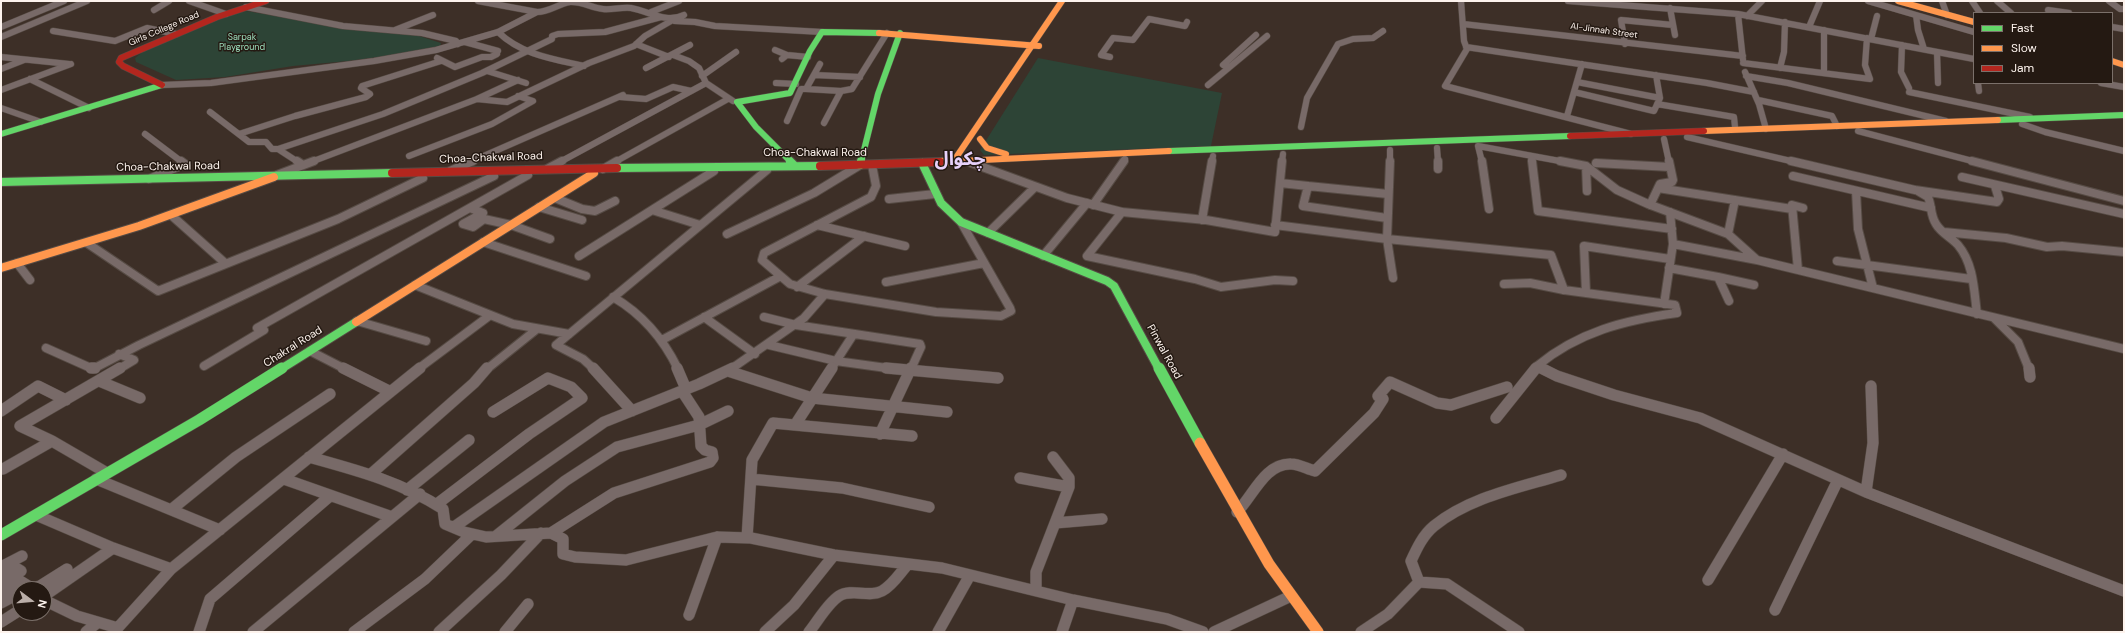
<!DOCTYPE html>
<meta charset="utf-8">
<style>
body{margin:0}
#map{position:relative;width:2125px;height:633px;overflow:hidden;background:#3d2f27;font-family:"DM Sans",sans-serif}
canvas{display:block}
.frame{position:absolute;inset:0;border:2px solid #fdf3ed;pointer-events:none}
.legend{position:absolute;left:1973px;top:12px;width:140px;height:72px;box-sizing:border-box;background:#241912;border:1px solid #7b706a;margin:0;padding:5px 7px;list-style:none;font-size:12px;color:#fdf3ed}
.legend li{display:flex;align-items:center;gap:8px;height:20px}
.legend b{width:20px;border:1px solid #7b706a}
.north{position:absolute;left:12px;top:581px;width:40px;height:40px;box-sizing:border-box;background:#241912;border:1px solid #7b706a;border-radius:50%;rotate:106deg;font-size:11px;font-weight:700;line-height:16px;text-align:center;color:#fdf3ed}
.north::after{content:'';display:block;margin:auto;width:14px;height:18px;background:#baaea8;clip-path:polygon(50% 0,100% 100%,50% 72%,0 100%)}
</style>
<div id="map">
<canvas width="2125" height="633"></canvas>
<div class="frame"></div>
<ul class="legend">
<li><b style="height:5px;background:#63d668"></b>Fast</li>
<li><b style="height:5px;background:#ff974d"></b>Slow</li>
<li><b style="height:5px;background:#b3261e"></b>Jam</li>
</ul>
<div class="north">N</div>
</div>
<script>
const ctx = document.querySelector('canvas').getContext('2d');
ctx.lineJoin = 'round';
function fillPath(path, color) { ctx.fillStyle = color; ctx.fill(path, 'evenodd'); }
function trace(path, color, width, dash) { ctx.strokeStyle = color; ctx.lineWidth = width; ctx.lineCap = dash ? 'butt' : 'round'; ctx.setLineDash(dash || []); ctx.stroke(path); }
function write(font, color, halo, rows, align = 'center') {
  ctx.font = font + ' "DM Sans","Noto Sans Arabic",sans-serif'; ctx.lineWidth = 3; ctx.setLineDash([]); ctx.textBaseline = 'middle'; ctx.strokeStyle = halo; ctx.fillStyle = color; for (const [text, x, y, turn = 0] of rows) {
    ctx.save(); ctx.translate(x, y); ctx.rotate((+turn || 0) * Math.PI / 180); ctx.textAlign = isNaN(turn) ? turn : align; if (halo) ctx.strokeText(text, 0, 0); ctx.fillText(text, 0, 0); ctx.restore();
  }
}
fillPath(new Path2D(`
 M246 11 331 25 416 35 441 43 440 46 410 53 348 61 293 66 225 77 176 80 136 62 135 58 144 51 230 15Z
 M1038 58 1222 93 1211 146 984 155 980 150Z`), '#2d4436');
const streetFar2 = new Path2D(`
 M189 1 226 14
 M1461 1 1464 41 1467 49 1445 86 1631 134
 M1568 1 1738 14 1974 59
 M1868 1 1974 32
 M1942 1 1947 15
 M1972 1 1980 13
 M1997 1 2011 13
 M2109 1 2120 9H2124
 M246 7 343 26 422 33 456 41 458 44
 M1670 8 1675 35
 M154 10 169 1
 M2048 10 2069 13
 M537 12C549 12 558 4 570 2 582 1 591 8 603 9 612 10 621 7 631 8 649 11 666 24 684 15
 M651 12 679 1
 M1738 14 1743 60
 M1916 15 1918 30 1924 49
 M1747 16 1762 1
 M675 21 695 22 715 26 822 32
 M1463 24 1743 56
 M1 27 64 1
 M1809 27 1820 1
 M2112 27 2124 29
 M395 30 433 15
 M1824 30V73
 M53 31 115 41 147 28 176 34
 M498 32C522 55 553 59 584 66
 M1 37 87 1
 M1867 38 1865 65 1870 79
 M1871 39 1877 16
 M465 42 498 51
 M636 44 669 57
 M1625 44 1621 20 1673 25
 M1902 45 1901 72 1909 88
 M1466 47 1707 83 1754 92
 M775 50 787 55
 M1937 52 1938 83
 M673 55 689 61 699 68 706 83 733 101
 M1 57 69 64
 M1110 57 1101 55 1113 38 1133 40 1149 19 1185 26 1187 22
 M437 58 455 67 482 57H491L497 54
 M782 59 787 55 808 57
 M1743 63 1870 79
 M820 64 806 89 841 91
 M1223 65 1256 35
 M646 68 690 45
 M1780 68 1784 52 1785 22
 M1 69 24 60
 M487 71 526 83
 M1745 72 1759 104 1766 129
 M814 75 860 77
 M702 76 736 52
 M1746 76 1788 83 1946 121
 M30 79 89 108
 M1577 82 1660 98
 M776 83 796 84
 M1978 83 1979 91
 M2101 83 2124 87
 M162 85 211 83 374 61 436 50 498 32 537 12 478 1
 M1208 85 1267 36
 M1 90 71 64
 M1574 92 1654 111 1660 98 1656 75
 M1909 92 2030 117
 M620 97 646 99 673 87 691 91
 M477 99 507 102 589 63 634 46 645 36 671 21
 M1758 100 1832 116 1837 126
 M1657 104 1734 117 1735 127
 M1 108 41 122
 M210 112 249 142H266L272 149H278L298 162
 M1567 116 1582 64
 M787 121 801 89H806
 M824 123 841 91 852 89 887 33
 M2022 124 2045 132 2124 151
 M1301 127 1307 98 1338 44 1353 39 1373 38 1383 31
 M1858 131 1976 162
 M145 134 182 162
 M239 134 295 116 366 97 370 94 361 88 362 86 441 61
 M1687 137 1795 162
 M1664 139 1669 162
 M1437 148 1438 162
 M278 149 383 114 482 73 552 39V36L558 34 605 32 661 17
 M409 156 492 124 533 101 518 96
 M1531 156 1532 162
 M966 161 969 162
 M311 162 477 99 518 80
 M470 162 623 95
 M560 162 706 83
 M615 162 728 99
 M1123 162 1125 159
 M1212 162 1213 156
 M1282 162 1283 154
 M1390 162V150
 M1482 162 1478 146 1565 162`);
const streetFar1 = new Path2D(`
 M297 161 303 165
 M966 161 1067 198 1122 212 1206 220 1275 232 1282 161
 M1390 161 1387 239 1393 278
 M1438 161V169
 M1482 161 1489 209
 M1532 161 1538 211 1672 229
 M1560 161 1586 166 1617 190 1648 204 1728 234 1757 260 1673 244
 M1791 161 1915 190 1997 202 1999 199 1995 186
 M1972 161 2124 201
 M1596 163 1670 167
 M872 165 876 186 871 197 764 253 762 260 790 284 825 294 936 312 1001 316 1011 311 1010 308 961 222
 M1586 166 1587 191
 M547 169 562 161
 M603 169 617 161
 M450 171 473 161
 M277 175 314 161
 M1793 176 1931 208
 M1962 177 2124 214
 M149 179 185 164 181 161
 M1280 183 1308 186 1303 206 1387 218
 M1308 186 1388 194
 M1658 188 1792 209
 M1856 191 1858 229 1873 288
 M1918 191 1928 197C1932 206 1930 215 1936 224 1941 233 1952 238 1958 245 1974 264 1974 291 1977 314
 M555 198 582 209 595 211 615 201
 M889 199 935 194
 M1093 205 1124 161
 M1650 205 1660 184 1672 182 1673 180 1669 161
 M539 207 582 220
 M470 208 483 213 463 224 473 227 484 219 511 225 550 239
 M652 210 700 225
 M1122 212 1087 256 1195 279 1221 287 1275 280 1293 281
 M171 215 225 263
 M1202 220 1212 161
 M817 225 905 246
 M1275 225 1387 239 1551 255 1564 290
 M1944 232 2006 238 2047 247 2062 246 2124 252
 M988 233 1035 187
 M727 234 814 193 860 165
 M1728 234 1735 200
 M483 242 586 276
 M87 243 158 291 338 219 423 178
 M579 256 714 171
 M1043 256 1087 203
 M1757 260 2124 349
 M1837 261 1971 279
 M17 263 30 280
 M1669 268 1718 277 1729 301
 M1798 270 1792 205 1803 208
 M1718 277 1754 285
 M886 282 984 263
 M1504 284 1530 283 1564 290 1675 305 1677 313C1625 320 1578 332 1537 366L1543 369
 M415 285 513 324 569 334
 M797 287 864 236
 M1586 293 1584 246 1670 259
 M613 297C642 314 663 338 678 369
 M1664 304 1673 244 1670 212
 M704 317 755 354
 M764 317 796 325 920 344 921 347 911 369
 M1994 318 2018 342 2029 369
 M357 321 426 341
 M257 328 528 175
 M662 340 779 277
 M769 345 836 361 894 369
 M46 348 93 369
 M310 351 345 369
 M204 366 264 330 260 329
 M93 369 139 345 494 176
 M119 369 134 360 119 354
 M418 369 489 316
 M487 369 537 329
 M594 369 583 359 556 345 767 170
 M731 369 804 318 825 294
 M831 369 853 335
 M1535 369 1537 366`);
const street = new Path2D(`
 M91 368H95
 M343 368 389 391
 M593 368 632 411
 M677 368 686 389
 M886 368 998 378
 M1541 368 1557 376 1614 395 1700 418 1866 492 2124 591
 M2029 368 2030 377
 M728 371 812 398 947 412
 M99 381 140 398
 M1 411 38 386 66 400
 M1496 418 1536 368
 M795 425 832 368
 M880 434 911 368
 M52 441 20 426 120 368
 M309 457C356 470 402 482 443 509L445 524 464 532 486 537 551 533 563 539V554L575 557 626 560 717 537 751 538 834 555 942 568 1073 600 1167 619 1203 632
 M3 469 52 441 107 473
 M371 474 474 383 487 368
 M1020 478 1069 487
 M96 479 220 530
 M284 479 392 517
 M751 479 842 488 929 507
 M407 490 469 440
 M1866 492 1873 443 1871 386
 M437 504 529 434 582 398 571 387 548 378 493 412
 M172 509 236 457 330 394
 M1237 512C1253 496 1265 463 1291 464 1299 464 1307 469 1315 471L1374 413 1383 399 1378 396 1390 382 1437 403 1451 405 1507 387
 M36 515 113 548 171 569
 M1055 523 1102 519
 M454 527 604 422 699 384 733 368
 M551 533 614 493 710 462 713 458 712 452 705 450 701 446 699 417 682 391
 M496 536 565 481 617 447 699 425 728 411
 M747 538 752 460 773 423 912 436
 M1 567 22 556
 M1 575 16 568 21 571 1 582
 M1708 580 1783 454
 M1419 582 1411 561C1417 548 1423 535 1434 526 1470 497 1518 488 1561 475
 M8 583 17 579 33 589
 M32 588 40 586 67 569
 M1036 590V572L1069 487V478L1053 457
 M2 592 16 584
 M44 596 113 548
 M44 600 77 616 118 628
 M1 603 20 593
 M1775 610 1838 480
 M689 615 717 537
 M1 622 20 610
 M86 632 97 623
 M114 632 171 569 420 368
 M199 632 210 599 330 496
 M253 632 420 494
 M354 632 425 579 472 534
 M439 632 501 575 541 533
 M505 632 528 604
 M765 632 794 605 834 555
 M809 632C818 621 827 604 839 596 852 588 869 598 882 591 893 585 900 573 908 564
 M938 632 970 575
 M1062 632 1073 600
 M1214 632 1291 596
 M1361 632 1388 614 1419 582 1447 584 1519 632`);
const fastFar2 = new Path2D(`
 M1998 120 2124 115
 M1 134 162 85
 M1169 151 1570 136
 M791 162 756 127 737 102 790 93 810 51 822 32 879 33
 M861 162 878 94 900 33`);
const fastFar1 = new Path2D(`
 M790 161 795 166
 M922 163 941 203 961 222 1107 281 1114 286 1159 369
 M860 165 861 161
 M617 168 820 166
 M1 182 392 173
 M281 369 356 322`);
const fast = new Path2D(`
 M1159 368 1200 443
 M1 535 199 420 282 368`);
const slowFar2 = new Path2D(`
 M1898 1 1974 22
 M879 33 1039 46
 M2112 61 2124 65
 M1704 131 1998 120
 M980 139 987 148 1006 154
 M940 162 1169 151
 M953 162 1062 1`);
const slowFar1 = new Path2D(`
 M940 162 959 161
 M1 268 139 226 274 177
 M356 322 594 173`);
const slow = new Path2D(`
 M1200 443 1269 564 1318 632`);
const jamFar1 = new Path2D(`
 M162 85 123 66 119 62 121 58 217 17 266 1
 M1570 136 1704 131
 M937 162H940`);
const jam = new Path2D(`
 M820 166 940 162
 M392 173 617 168`);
trace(streetFar2, '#564b44', 7);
trace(streetFar1, '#564b44', 10);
trace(street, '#564b44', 12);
trace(fastFar2, '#564b44', 7);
trace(fastFar1, '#564b44', 10);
trace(fast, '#564b44', 12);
trace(slowFar2, '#564b44', 7);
trace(slowFar1, '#564b44', 10);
trace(slow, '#564b44', 12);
trace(jamFar1, '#564b44', 7);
trace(jam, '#564b44', 10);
trace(streetFar2, '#786a68', 6);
trace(streetFar1, '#786a68', 8);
trace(street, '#786a68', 11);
trace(fastFar2, '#63d668', 6);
trace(fastFar1, '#63d668', 8);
trace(fast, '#63d668', 11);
trace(slowFar2, '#ff974d', 6);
trace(slowFar1, '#ff974d', 8);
trace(slow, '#ff974d', 11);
trace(jamFar1, '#b3261e', 6);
trace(jam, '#b3261e', 8);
write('9px', '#fdf3ed', '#241912', [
 ["Girls College Road",164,29,-23],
 ["Al-Jinnah Street",1604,31,8]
]);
write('9px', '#9ddfbd', '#241912', [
 ["Sarpak",242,38],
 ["Playground",242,48]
]);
write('11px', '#fdf3ed', '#241912', [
 ["Choa-Chakwal Road",815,153],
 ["Choa-Chakwal Road",491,158,-2],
 ["Choa-Chakwal Road",168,167,-1],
 ["Chakral Road",293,347,-32],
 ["Pinwal Road",1164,352,61]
]);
write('bold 19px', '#e7d2fb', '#241912', [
 ["چکوال",960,160]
]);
</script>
